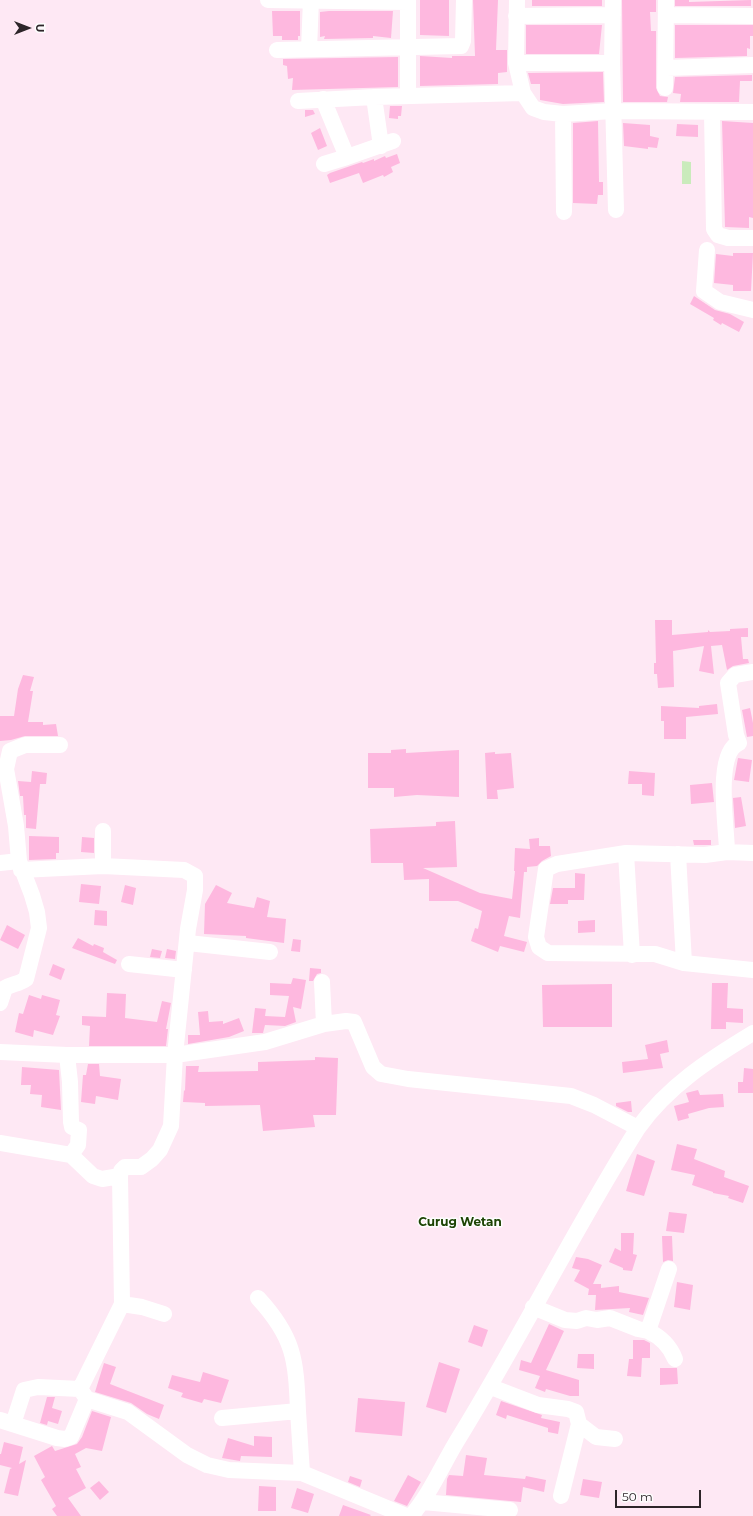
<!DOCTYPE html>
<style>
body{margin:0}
#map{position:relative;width:753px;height:1516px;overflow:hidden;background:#fee8f4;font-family:Montserrat,sans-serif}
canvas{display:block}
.north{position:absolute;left:8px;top:8px;width:40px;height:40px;-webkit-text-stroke:3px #fdfdfd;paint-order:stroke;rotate:90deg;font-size:11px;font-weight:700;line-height:16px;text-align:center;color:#2d2529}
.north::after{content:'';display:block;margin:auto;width:14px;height:18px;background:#2d2529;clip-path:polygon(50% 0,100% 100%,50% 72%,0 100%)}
.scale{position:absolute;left:615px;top:1490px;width:86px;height:18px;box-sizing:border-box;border:2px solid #2d2529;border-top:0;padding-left:5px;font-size:12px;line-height:14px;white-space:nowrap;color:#2d2529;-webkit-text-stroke:3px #fdfdfd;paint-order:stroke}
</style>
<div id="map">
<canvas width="753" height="1516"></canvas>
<div class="north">U</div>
<div class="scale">50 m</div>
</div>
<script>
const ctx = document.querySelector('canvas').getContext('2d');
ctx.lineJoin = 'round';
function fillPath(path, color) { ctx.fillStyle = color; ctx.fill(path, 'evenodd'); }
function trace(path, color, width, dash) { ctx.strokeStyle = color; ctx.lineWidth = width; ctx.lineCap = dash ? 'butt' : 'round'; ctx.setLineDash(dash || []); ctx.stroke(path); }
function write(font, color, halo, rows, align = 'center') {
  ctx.font = font + ' Montserrat,sans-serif'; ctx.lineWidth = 3; ctx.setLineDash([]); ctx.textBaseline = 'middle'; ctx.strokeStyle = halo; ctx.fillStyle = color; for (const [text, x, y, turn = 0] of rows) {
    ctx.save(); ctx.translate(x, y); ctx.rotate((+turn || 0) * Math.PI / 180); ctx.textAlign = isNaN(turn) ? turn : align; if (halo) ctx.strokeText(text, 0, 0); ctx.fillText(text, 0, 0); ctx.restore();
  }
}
fillPath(new Path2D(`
 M682 161 691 162V184H682Z`), '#caebbc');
fillPath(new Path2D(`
 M420 0H449V36L420 35Z
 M473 0H498L496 50H507V72L498 73V84L420 86V56L452 58V56H475Z
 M532 0H602V6H532Z
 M622 0H656V12H650L651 31H656V88L660 96 668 97 667 102H623Z
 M675 0H689V2L751 0V6H675Z
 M272 11H300V36H298V40H282V36H273Z
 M329 11H393L391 38 373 36V38L324 39 325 36 320 37V12Z
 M526 25H602L599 54H526Z
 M675 25H753V36H750V49L747 48V56L675 58Z
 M398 57V87L292 90 293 78 288 79 287 66 283 65V59Z
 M603 72 604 102 563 104 540 100V84H531L528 73Z
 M752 75V81H740L739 102H680L681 94 673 93 675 77Z
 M390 106H402L401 116H398V119L389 118Z
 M305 110H313L315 114 305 117Z
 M598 121 599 182H603V195H598L597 204 573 203V123Z
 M722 121 753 123V218L749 217V228L725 227Z
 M623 123 650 125V136L659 138 657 148 648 147V149L624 146Z
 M677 124 698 125V137L676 136Z
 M320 128 327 146 318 150 311 133Z
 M397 154 400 163 391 167 393 172 384 177 383 175 363 183 359 173 330 183 327 175 330 173 362 162 363 163 374 159V161L385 156 386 158Z
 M733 253H753L751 291H733V285L714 283 716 254 733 256Z
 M694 296 715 310 730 314 744 322 739 332 722 323 721 325 713 320 714 318 690 304Z
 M655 620H672V635L708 632V630L710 632 730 631V629L748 628V637H741L743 659H748L749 663 733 666 727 670 722 645 711 646 714 674 699 671 704 646 673 651 674 687 658 688 657 674H654V663H656Z
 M23 675 34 677 30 691H33L28 722H43V725L56 724 58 736H25L11 740 0 741V716H14L18 689Z
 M717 704 718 714 686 717V739H664V721H661V706L699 708V706Z
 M750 708 753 723V736L747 737 742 710Z
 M406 749V753L459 750V797L417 795 394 797V788H368V753H391V750Z
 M495 752V754L511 753 514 788 497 790 498 799H487L485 753Z
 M738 758 752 760 749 782 734 780Z
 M32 771 47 773 46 784H40L36 829 26 828V815H24L23 796H20L18 781 31 782Z
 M629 771 655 773 654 796 642 795V784H628Z
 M712 783 714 802 691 804 690 785Z
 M741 797 746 826 735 828 733 798Z
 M455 821 457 867 423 868 480 893 512 899 515 871H514L515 848 530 849 529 839 539 838V846H550L551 856 542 861 537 866 527 867V872H524L520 918 509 916 504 936 527 942 524 952 500 946 498 952 471 941 475 928 478 929 482 911 458 901H429V879L404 880 403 863H371L370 829 436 826V822Z
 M29 836 59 837V853H56V859L29 860Z
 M82 837 94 838V853L81 852Z
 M693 840H711V845H694Z
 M575 873 585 874 584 900H568V904H550L553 888H575Z
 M81 884 101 886 99 904 79 902Z
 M125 885 136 888 133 905 121 902Z
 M216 885 232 893 227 903 254 908 257 897 270 901 267 917 286 919 284 943 246 938V936L204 934 205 904Z
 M95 910 107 911V926L94 925Z
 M595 920V932L578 933V921Z
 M7 925 25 935 18 949 0 940Z
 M78 938 93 946 94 944 104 948 103 952 117 960 115 964 72 948Z
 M293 939 301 940 300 952 291 951Z
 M152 949 162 951 160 958 150 957Z
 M167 949 176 951 175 959 165 958Z
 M53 964 65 969 61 980 49 975Z
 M310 968 321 969V973L317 974 313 981H309Z
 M293 978 306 980 301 1009 293 1007 296 1022 285 1026 265 1025 263 1033H252L255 1008 266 1009 265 1016 285 1017 289 996 270 995V983L291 984Z
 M712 983H728L727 1008 743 1009V1023L726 1022V1029H711Z
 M612 984V1027H543L542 985Z
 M107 993 126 994 125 1018 157 1022 162 1001 171 1003 166 1029H168L166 1046H89L90 1026 82 1025V1016L106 1017Z
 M29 995 41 999 42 995 60 1000 56 1015 60 1016 53 1035 34 1030 33 1037 15 1032 19 1013 23 1014Z
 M208 1011 209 1022 223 1021V1024L239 1018 244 1031 229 1037 188 1044V1035H200L198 1012Z
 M667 1040 669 1052 660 1054 663 1068 623 1073 622 1062 648 1059 645 1045Z
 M315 1057 338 1058 336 1115H313L315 1127 263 1131 260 1105 205 1106V1103L183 1102 184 1090 185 1091 186 1066H199L198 1072 258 1071V1062L315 1060Z
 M88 1064H99L100 1076 121 1079 118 1100 96 1096 95 1104 81 1102 83 1075H86Z
 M22 1067 59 1070 61 1110 41 1107 42 1095 30 1094 31 1085H21Z
 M744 1068 753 1069V1093H738V1082H743Z
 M698 1090 700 1095 723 1094 724 1107 709 1108 688 1114 689 1118 678 1121 674 1106 689 1102 686 1093Z
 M631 1101 632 1112H628L616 1106V1103Z
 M677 1144 697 1149 694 1159 725 1171 724 1177 749 1186 743 1203 728 1198 729 1196 713 1193V1192L692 1185 695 1175 671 1170Z
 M637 1154 655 1161 644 1196 626 1191Z
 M669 1212 687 1214 684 1233 666 1231Z
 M621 1233H634L633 1254 637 1255 632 1271 623 1270V1268L609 1262 615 1248 621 1251Z
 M662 1236H672L673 1261 668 1260 663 1262Z
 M576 1257 588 1259 602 1265 593 1284H601V1288L619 1286V1292L649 1298 643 1315 629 1312 630 1308 595 1310 596 1295H588L589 1289 574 1281 580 1270 572 1268Z
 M677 1282 693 1285 690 1310 674 1307Z
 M549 1324 564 1331 546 1370 579 1380V1396H570L546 1389 545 1392 535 1388 540 1376 519 1370 521 1360 531 1363Z
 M474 1325 488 1330 482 1347 468 1342Z
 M633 1340H644L650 1343V1358H642L641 1377 627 1376 629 1359H633Z
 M578 1354H594V1369L577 1368Z
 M439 1362 460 1369 446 1413 426 1407Z
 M104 1363 116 1367 110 1384 164 1405 159 1419 147 1414 131 1403 95 1392Z
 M660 1368H677L678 1384 660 1385Z
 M203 1372 229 1380 221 1403 204 1399 202 1403 181 1397 183 1393 168 1388 172 1375 200 1382Z
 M47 1397H55L52 1408 62 1411 58 1424 48 1421 47 1425 40 1423Z
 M358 1398 405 1402 402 1436 355 1432Z
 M501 1401 542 1415 541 1418 560 1422 558 1434 548 1432V1428L507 1415 506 1419 496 1415Z
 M92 1411 111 1417 102 1451 86 1448 75 1454 81 1467 76 1469 86 1488 68 1498 81 1516H57L52 1509 56 1506 41 1480 45 1477 34 1456 52 1446 55 1451 77 1444 82 1437Z
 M254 1436 272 1437V1457L241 1456 240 1461 222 1458 228 1438 254 1446Z
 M4 1442 23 1447 19 1464 26 1460 18 1496 4 1493 10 1469 12 1468 0 1465V1454H1Z
 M466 1455 487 1458 484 1475 525 1479 526 1476 546 1480 544 1492 523 1487 521 1502 446 1495 447 1479 449 1475 463 1476Z
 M408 1475 421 1482 407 1506 394 1501Z
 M350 1476 362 1480 360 1487 348 1482Z
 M583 1479 602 1482 599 1498 580 1495Z
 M99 1481 109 1492 100 1500 90 1488Z
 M259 1486 276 1487V1511H258Z
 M297 1488 314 1494 308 1513 291 1508Z
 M343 1505 371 1515 370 1516H339Z`), '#feb8df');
trace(new Path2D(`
 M268 0 408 2
 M517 0 516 63 523 93
 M613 0 612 63 616 210
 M667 15 753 16
 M516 16 613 15
 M309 49 311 0
 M277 50 461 46 463 41 464 0
 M516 63H612
 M666 68 753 65
 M665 88 666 0
 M408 96V0
 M374 97 381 146
 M323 99 347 157 393 141
 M298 101 374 97 523 93 533 108 544 112 563 114 613 111 753 112
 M712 112 714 229 718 235 728 238H753
 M563 114 564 212
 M324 164 347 157
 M707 250 704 291 720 302 753 310
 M103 831V866
 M727 852C727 829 714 753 739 743L736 735 728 683 735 675 753 672
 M626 853 632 955
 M753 853 727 852 705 855 626 853 557 864 546 869 536 937 539 947 548 953 655 954 684 963 753 970
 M678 854 684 963
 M0 863 19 861
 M188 943 270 952
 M129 964 184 970
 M322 982 324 1024
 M0 1003 5 988C12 984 19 984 26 979L39 928 37 912 32 895 19 861 16 826 6 769 10 751 25 745H60
 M0 1052 67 1055H175L265 1042 324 1024 346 1021 354 1022 373 1067 381 1074 408 1079 571 1096 594 1105 638 1128
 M67 1055 70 1082 71 1122 72 1127 79 1130 78 1145 71 1155
 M0 1143 71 1155 93 1176 102 1179 120 1176
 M258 1298C294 1337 296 1359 298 1411
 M122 1304 142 1307 164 1314
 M533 1307 565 1320 577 1321 586 1318 597 1320 610 1318 638 1329 648 1331 669 1269
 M648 1331C661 1337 670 1346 675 1359
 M491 1387 538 1405 568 1409 576 1412 579 1424 596 1437 615 1439
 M87 1399 128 1412 187 1455 207 1465 229 1470 302 1473 406 1516
 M222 1418 298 1411 302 1473
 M0 1420 57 1438 65 1439 71 1437 87 1399 80 1389 122 1304 120 1176 121 1171 125 1167H141L152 1159 160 1150 171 1126 175 1055 188 929 195 890V876L184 870 103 866 21 870
 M13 1424 24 1390 38 1387 80 1389
 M561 1496 579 1424
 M423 1502 510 1510
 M411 1516C431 1493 443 1463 460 1436 522 1335 575 1228 638 1128 668 1086 710 1059 753 1033`), '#fff', 16);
write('bold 12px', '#1d4404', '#fdfdfd', [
 ["Curug Wetan",460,1222]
]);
</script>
